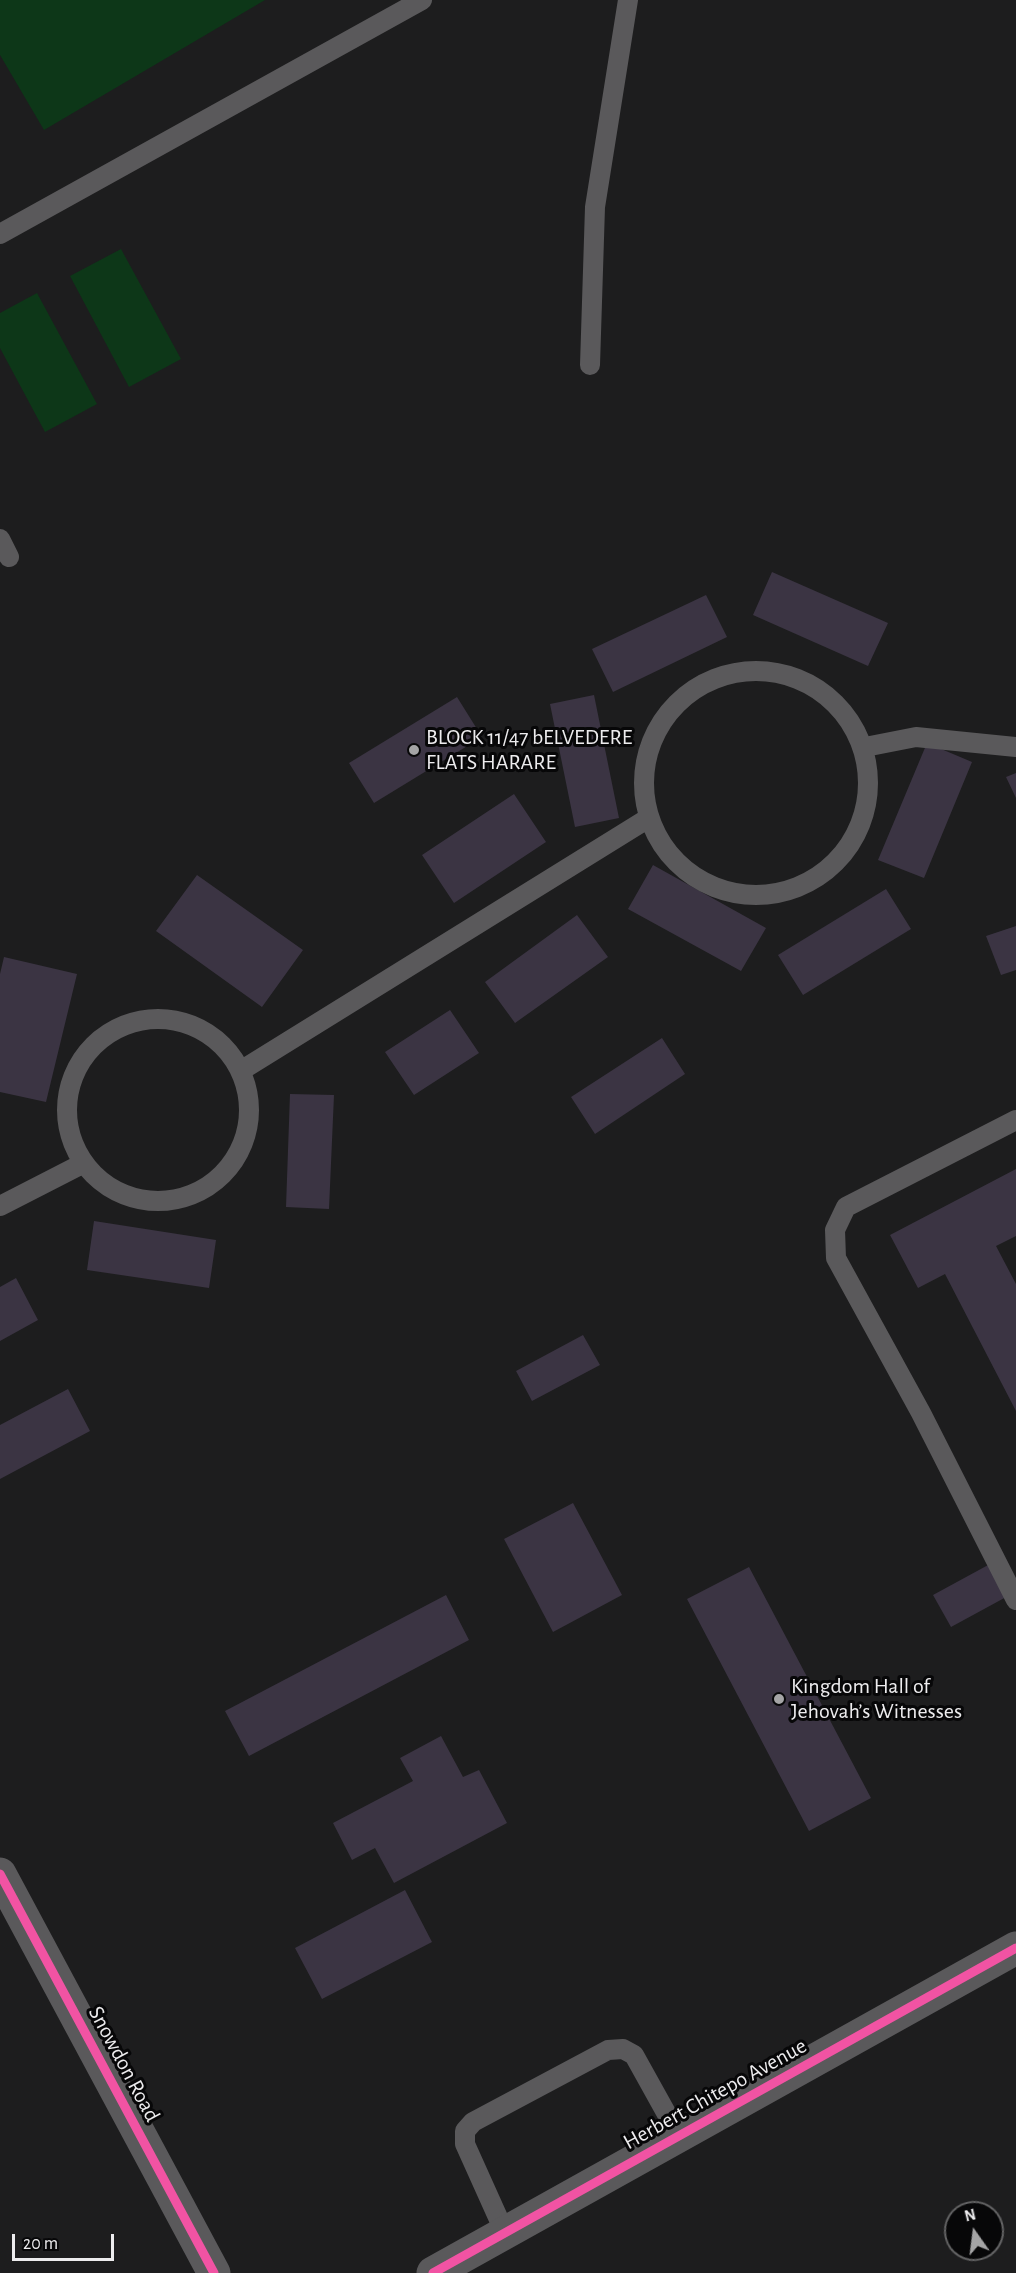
<!DOCTYPE html>
<meta charset="utf-8">
<style>
body{margin:0}
#map{position:relative;width:1016px;height:2273px;overflow:hidden;background:#1d1d1e;font-family:"Alegreya Sans",sans-serif}
canvas{display:block}
.north{position:absolute;left:944px;top:2201px;width:60px;height:60px;box-sizing:border-box;background:#070708;border:2px solid #636364;border-radius:50%;rotate:346deg;font-size:16px;font-weight:700;line-height:24px;text-align:center;color:#edecee}
.north::after{content:'';display:block;margin:auto;width:21px;height:27px;background:#a4a4a5;clip-path:polygon(50% 0,100% 100%,50% 72%,0 100%)}
.scale{position:absolute;left:12px;top:2234px;width:102px;height:27px;box-sizing:border-box;border:3px solid #edecee;border-top:0;padding-left:8px;font-size:18px;line-height:21px;white-space:nowrap;color:#edecee;-webkit-text-stroke:4px #070708;paint-order:stroke}
</style>
<div id="map">
<canvas width="1016" height="2273"></canvas>
<div class="north">N</div>
<div class="scale">20 m</div>
</div>
<script>
const ctx = document.querySelector('canvas').getContext('2d');
ctx.lineJoin = 'round';
function fillPath(path, color) { ctx.fillStyle = color; ctx.fill(path, 'evenodd'); }
function trace(path, color, width, dash) { ctx.strokeStyle = color; ctx.lineWidth = width; ctx.lineCap = dash ? 'butt' : 'round'; ctx.setLineDash(dash || []); ctx.stroke(path); }
function write(font, color, halo, rows, align = 'center') {
  ctx.font = font + ' "Alegreya Sans",sans-serif'; ctx.lineWidth = 6; ctx.setLineDash([]); ctx.textBaseline = 'middle'; ctx.strokeStyle = halo; ctx.fillStyle = color; for (const [text, x, y, turn = 0] of rows) {
    ctx.save(); ctx.translate(x, y); ctx.rotate((+turn || 0) * Math.PI / 180); ctx.textAlign = isNaN(turn) ? turn : align; if (halo) ctx.strokeText(text, 0, 0); ctx.fillText(text, 0, 0); ctx.restore();
  }
}
fillPath(new Path2D(`
 M0 0H265L44 130 0 55Z
 M121 249 181 359 129 387 70 276Z
 M37 293 97 404 45 432 0 348V313Z`), '#0d3718');
fillPath(new Path2D(`
 M772 572 888 623 868 666 753 615Z
 M706 595 727 637 613 692 592 649Z
 M594 695 619 818 575 827 550 704Z
 M457 697 482 737 374 803 349 763Z
 M927 743 972 762 924 878 878 860Z
 M1016 773V798L1006 777Z
 M514 794 546 842 454 903 422 855Z
 M653 865 766 928 741 971 628 909Z
 M197 875 303 950 262 1007 156 931Z
 M886 889 911 929 803 995 778 955Z
 M577 915 608 957 515 1023 485 982Z
 M1016 926V970L1001 975 986 936Z
 M4 957 77 974 46 1102 0 1092V974Z
 M450 1010 479 1053 414 1095 385 1052Z
 M662 1038 685 1074 595 1134 571 1097Z
 M290 1094 334 1095 329 1209 286 1207Z
 M1016 1169V1236L996 1246 1016 1284V1411L945 1274 918 1288 890 1235Z
 M94 1221 216 1240 209 1288 87 1270Z
 M16 1278 38 1320 0 1341V1287Z
 M583 1335 600 1365 532 1401 516 1371Z
 M68 1389 90 1431 0 1479V1425Z
 M573 1503 622 1595 553 1632 504 1539Z
 M990 1564 1008 1596 951 1627 933 1595Z
 M749 1567 871 1798 809 1831 687 1599Z
 M446 1595 469 1640 249 1756 225 1711Z
 M441 1736 463 1777 479 1770 507 1823 394 1883 375 1848 352 1860 333 1823 413 1781 400 1758Z
 M405 1890 432 1942 322 1999 295 1948Z`), '#3b3443');
trace(new Path2D(`
 M0 234 422 0
 M590 365 595 207 628 0
 M0 539 9 557
 M644 783a112 112 0 1 1 224 0a112 112 0 1 1-224 0Z
 M865 747 916 737 1016 747
 M67 1110a91 91 0 1 1 182 0a91 91 0 1 1-182 0Z
 M242 1070 647 819
 M1016 1120 846 1207 835 1230 836 1258 921 1413 1016 1600
 M0 1206 82 1164
 M505 2233 465 2144V2131L473 2122 608 2050 623 2049 634 2055 679 2136`), '#5a595b', 20);
trace(new Path2D(`
 M0 1874 214 2273
 M433 2273 1016 1948`), '#5a595b', 33);
trace(new Path2D(`
 M0 1874 214 2273
 M433 2273 1016 1948`), '#f153a3', 9);
for (const [x, y, r, color] of [
 [414,750,6,"#a4a4a5"],
 [779,1699,6,"#a4a4a5"]
]) { const dot = new Path2D(); dot.arc(x, y, r, 0, 2 * Math.PI); ctx.fillStyle = color; ctx.fill(dot); trace(dot, '#070708', 2); }
write('22px', '#edecee', '#070708', [
 ["BLOCK 11/47 bELVEDERE",426,737],
 ["FLATS HARARE",426,762],
 ["Kingdom Hall of",791,1686],
 ["Jehovah’s Witnesses",791,1711]
], 'left');
write('22px', '#edecee', '#070708', [
 ["Snowdon Road",124,2064,62],
 ["Herbert Chitepo Avenue",715,2094,-29]
]);
</script>
